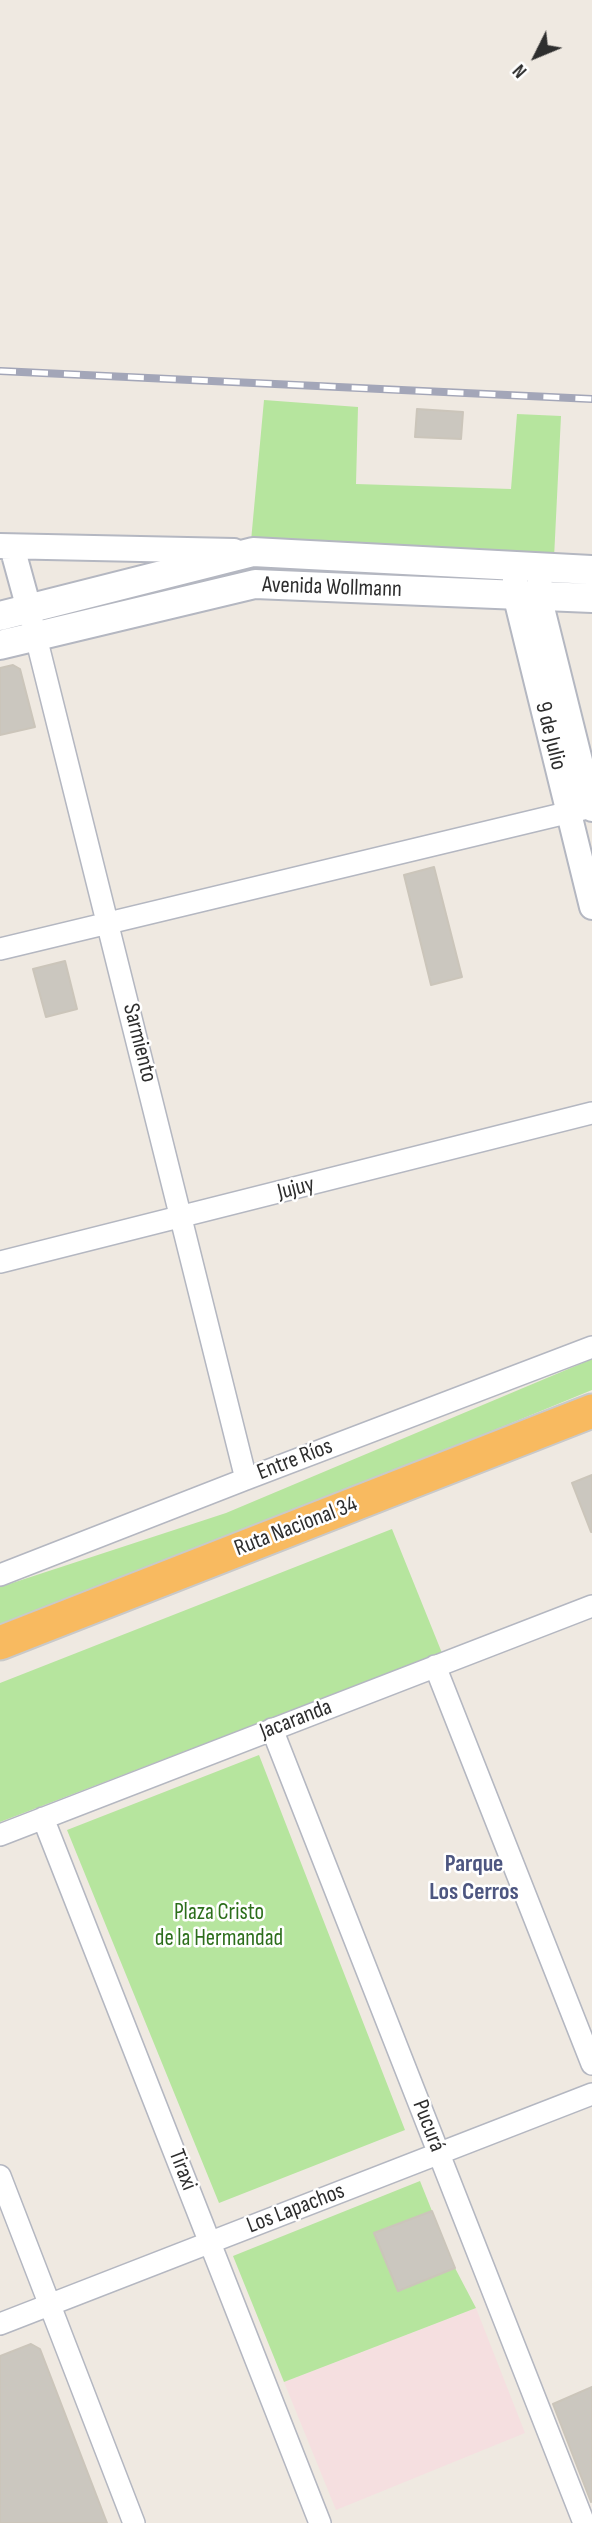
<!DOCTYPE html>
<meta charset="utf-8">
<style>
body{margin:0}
#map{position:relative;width:592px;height:2523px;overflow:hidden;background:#efe9e1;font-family:"Sofia Sans Condensed",sans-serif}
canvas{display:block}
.north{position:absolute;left:501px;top:21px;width:70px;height:70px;-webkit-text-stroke:5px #fff;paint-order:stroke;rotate:227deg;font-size:19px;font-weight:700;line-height:28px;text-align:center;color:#2e2e2e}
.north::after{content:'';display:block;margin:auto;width:24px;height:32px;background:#2e2e2e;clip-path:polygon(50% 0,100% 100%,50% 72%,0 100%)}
</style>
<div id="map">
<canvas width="592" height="2523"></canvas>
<div class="north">N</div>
</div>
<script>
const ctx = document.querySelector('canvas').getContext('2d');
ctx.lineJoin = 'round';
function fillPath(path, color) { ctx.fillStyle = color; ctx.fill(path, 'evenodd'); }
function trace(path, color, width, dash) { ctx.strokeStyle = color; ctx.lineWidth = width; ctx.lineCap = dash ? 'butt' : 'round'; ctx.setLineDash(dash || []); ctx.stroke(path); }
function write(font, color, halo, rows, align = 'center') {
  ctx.font = font + ' "Sofia Sans Condensed",sans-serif'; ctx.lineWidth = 5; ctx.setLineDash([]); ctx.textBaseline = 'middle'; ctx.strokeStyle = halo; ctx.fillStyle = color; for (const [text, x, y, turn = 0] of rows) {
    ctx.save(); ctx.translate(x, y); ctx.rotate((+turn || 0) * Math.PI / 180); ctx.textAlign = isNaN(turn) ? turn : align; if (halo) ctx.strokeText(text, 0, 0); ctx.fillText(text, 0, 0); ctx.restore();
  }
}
fillPath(new Path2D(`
 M476 2308 525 2433 336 2510 284 2382Z`), '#f5dfe0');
fillPath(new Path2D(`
 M264 400 358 407 356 484 511 489 517 414 561 416 554 558 251 541Z
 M592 1359V1390L346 1491 0 1626V1587L226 1513Z
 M392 1529 442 1653 0 1822V1683Z
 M259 1755 405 2130 219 2203 67 1830Z
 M420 2181 432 2211 374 2233 398 2291 455 2268 476 2308 284 2382 233 2256Z`), '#b6e59e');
const building = new Path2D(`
 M417 409 463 412 461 439 415 437Z
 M13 665 20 669 35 727 0 735V668Z
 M434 867 462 977 431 985 404 875Z
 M65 961 77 1009 46 1017 33 969Z
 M592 1475V1532H591L572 1483Z
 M432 2211 455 2268 398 2291 374 2233Z
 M31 2344 40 2349 107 2523H0V2356Z
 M592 2387V2501L591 2502 553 2404Z`);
fillPath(building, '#cbc7bf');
trace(building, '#cbc5ba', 2);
const minor = new Path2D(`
 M32 621 246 1479
 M0 949 583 809
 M0 1262 592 1113
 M0 1575 246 1479 592 1347
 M435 1666 592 2064
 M272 1729 584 2523
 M43 1818 320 2523
 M0 1835 592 1606
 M0 2176 134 2523
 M0 2324 592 2094`);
const tertiary = new Path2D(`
 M0 546 234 551
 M12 547 29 609
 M540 567 539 596 592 809
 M515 577V594L592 907`);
const secondary = new Path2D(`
 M0 616 253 552 592 570
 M0 645 255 584 592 598`);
const trunk = new Path2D(`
 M0 1643 592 1411`);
trace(minor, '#b4b7c1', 24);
trace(tertiary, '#b4b7c1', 28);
trace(secondary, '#b4b7c1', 32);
trace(trunk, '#c9c9c9', 37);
trace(minor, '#fff', 21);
trace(tertiary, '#fff', 24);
trace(secondary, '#fff', 28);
trace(trunk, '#f8ba60', 33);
const rail = new Path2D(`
 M0 371 592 399`);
trace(rail, '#a3a6b8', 8);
trace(rail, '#fff', 5, [16]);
write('23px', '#2e2e2e', '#fff', [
 ["Avenida Wollmann",332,588,2],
 ["9 de Julio",550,736,76],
 ["Sarmiento",139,1043,76],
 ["Jujuy",296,1189,-14],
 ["Entre Ríos",295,1460,-21],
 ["Ruta Nacional 34",296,1527,-21],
 ["Jacaranda",296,1720,-21],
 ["Pucurá",428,2126,69],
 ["Tiraxi",182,2170,69],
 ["Los Lapachos",296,2209,-21]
]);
write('23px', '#2c6e1b', '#fff', [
 ["Plaza Cristo",219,1913],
 ["de la Hermandad",219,1939]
]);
write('bold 24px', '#4d5680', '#fff', [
 ["Parque",474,1865],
 ["Los Cerros",474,1893]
]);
</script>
